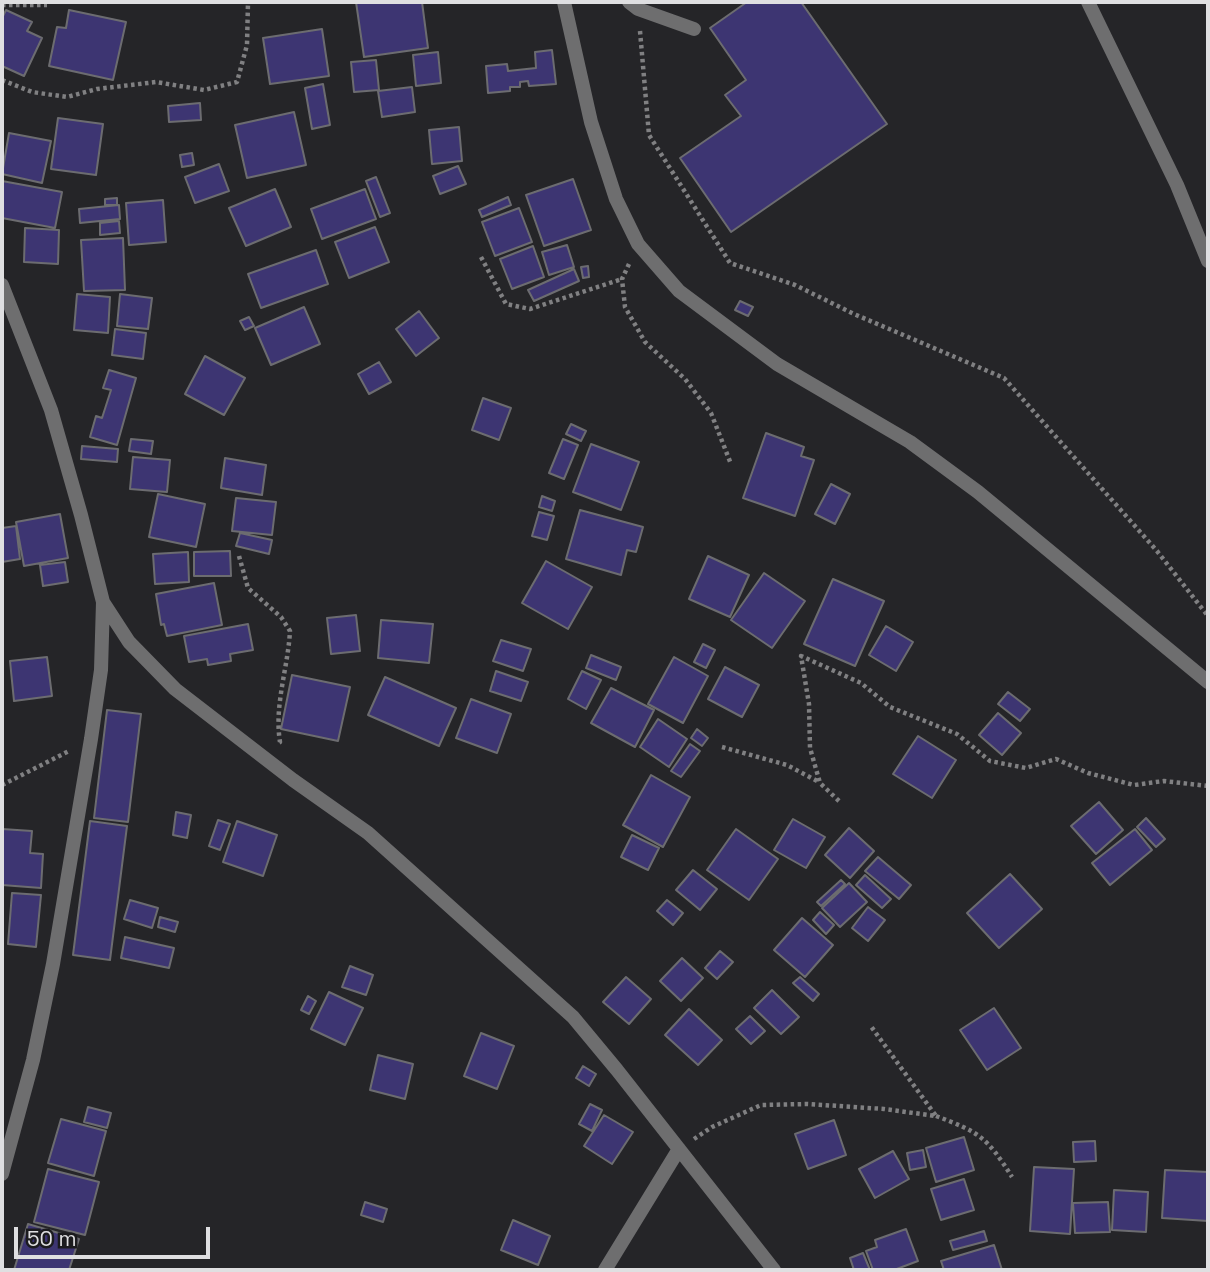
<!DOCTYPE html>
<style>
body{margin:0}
#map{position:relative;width:1210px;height:1272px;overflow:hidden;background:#252528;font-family:"Space Grotesk",sans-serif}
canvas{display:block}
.frame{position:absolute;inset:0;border:4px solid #dfdfe1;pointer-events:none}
.scale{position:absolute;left:14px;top:1227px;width:196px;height:32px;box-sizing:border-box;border:4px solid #dfdfe1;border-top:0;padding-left:9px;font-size:21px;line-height:24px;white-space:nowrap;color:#dfdfe1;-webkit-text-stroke:5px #1b1b1e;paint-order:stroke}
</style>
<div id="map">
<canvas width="1210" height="1272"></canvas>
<div class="frame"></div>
<div class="scale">50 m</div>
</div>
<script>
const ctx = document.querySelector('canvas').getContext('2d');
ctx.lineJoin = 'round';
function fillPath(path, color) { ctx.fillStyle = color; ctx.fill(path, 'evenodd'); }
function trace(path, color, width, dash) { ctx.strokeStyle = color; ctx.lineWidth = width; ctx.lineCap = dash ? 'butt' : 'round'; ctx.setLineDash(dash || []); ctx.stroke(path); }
const building = new Path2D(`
 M356 2H422L428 48 364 57Z
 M747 2H801L887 124 731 232 680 158 741 116 725 95 746 80 710 28Z
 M6 10 32 22 27 31 42 38 24 76 2 66V18Z
 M69 10 126 22 113 80 49 66 57 27 66 28Z
 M322 29 329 76 270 84 263 38Z
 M552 50 556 84 529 86 528 81 520 82V87H510V91L488 93 486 66 507 64 508 71 536 68 535 52Z
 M438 52 441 83 416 86 413 55Z
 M376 60 379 90 354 92 351 62Z
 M323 84 330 125 312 129 305 88Z
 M412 87 415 112 382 117 378 91Z
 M200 103 201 120 169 122 168 106Z
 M294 112 306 165 247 178 235 125Z
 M58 118 103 124 96 175 51 169Z
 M459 127 462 161 432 164 429 130Z
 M9 133 51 141 42 183 2 174Z
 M192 153 194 165 182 167 180 155Z
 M219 164 229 191 195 203 185 177Z
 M458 166 466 184 440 194 433 176Z
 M376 177 390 213 380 217 366 181Z
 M573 179 591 230 544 246 526 195Z
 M2 181 62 192 55 228 2 218Z
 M275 189 291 227 246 246 229 208Z
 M365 189 376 219 322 239 311 209Z
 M508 197 511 205 482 217 479 210Z
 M117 198V205H105V199Z
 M163 200 166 242 129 245 126 203Z
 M119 205 120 219 80 223 79 209Z
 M519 208 532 242 495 256 482 222Z
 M119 221 120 233 100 235V223Z
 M375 227 389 262 349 278 335 242Z
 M25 228 59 230 58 264 24 262Z
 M123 238 125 290 84 291 81 240Z
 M567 245 574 267 549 275 542 252Z
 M533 246 544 277 512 289 500 259Z
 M316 250 328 284 261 308 248 274Z
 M588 266 589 277 583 278 581 267Z
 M574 269 579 281 534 301 528 290Z
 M77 294 110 297 108 333 74 330Z
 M120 294 152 298 148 329 117 326Z
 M740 301 753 307 748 316 735 310Z
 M304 307 320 344 271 365 255 328Z
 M419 311 439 338 416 356 396 329Z
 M249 317 254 326 245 330 240 321Z
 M115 329 146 333 143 359 112 355Z
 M205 356 245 378 224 415 185 394Z
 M379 362 391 382 369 394 358 374Z
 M109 370 136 378 117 445 90 437 96 416 102 418 111 390 103 388Z
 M483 398 511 408 499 440 472 430Z
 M571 424 586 431 581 441 566 434Z
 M766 433 804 447 801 456 814 460 795 516 743 498Z
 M131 439 153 441 151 454 129 451Z
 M563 439 578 445 564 479 549 473Z
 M591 444 639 462 621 510 573 492Z
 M82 446 118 449 117 462 81 459Z
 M133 457 170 460 167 492 130 489Z
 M225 458 266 465 262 495 221 488Z
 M831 484 850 494 835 524 815 514Z
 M158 494 205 504 196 547 149 537Z
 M542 496 555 501 552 511 539 507Z
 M236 498 276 502 272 535 232 531Z
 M580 510 643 527 636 552 627 550 621 575 566 559Z
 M539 512 554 516 547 540 532 536Z
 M60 514 68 558 24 566 16 522Z
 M16 526 20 559 2 562V528Z
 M240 533 272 540 269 554 236 546Z
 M230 551 231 576H194V552Z
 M188 552 189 582 155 584 153 554Z
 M708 556 749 575 730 617 689 599Z
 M546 561 592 587 568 629 522 603Z
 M65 562 68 582 43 586 40 565Z
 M764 573 805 601 772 648 731 620Z
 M833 579 884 601 855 666 804 644Z
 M214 583 222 625 167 636 164 624 161 625 156 594Z
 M356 615 360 651 331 654 327 618Z
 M381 620 433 624 429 663 378 658Z
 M248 624 253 650 230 654 231 661 208 665 207 659 189 662 184 636Z
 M886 626 913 642 896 671 869 655Z
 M501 640 531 649 523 671 493 661Z
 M703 644 715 650 706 668 694 662Z
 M591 655 621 667 616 680 586 668Z
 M47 657 52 696 14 701 10 661Z
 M674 657 708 676 683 723 648 704Z
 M725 667 759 685 742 717 708 699Z
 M496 671 528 682 521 701 490 691Z
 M582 671 601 680 586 709 568 699Z
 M292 675 350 687 338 741 281 729Z
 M385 677 456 708 439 746 368 715Z
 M611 688 654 710 635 747 591 723Z
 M1008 692 1030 709 1020 721 998 704Z
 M471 699 511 714 497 753 456 738Z
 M107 710 141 714 128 822 94 818Z
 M998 713 1021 733 1002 755 979 735Z
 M658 719 687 739 669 767 640 747Z
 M697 729 708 738 702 746 691 738Z
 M918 736 956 760 932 798 893 774Z
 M690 744 700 751 681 777 671 771Z
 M651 775 690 797 663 847 623 825Z
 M1099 802 1123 830 1096 854 1071 826Z
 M176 812 191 815 187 838 173 835Z
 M1146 818 1165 839 1156 847 1137 827Z
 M793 819 825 837 806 868 774 850Z
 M218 820 230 824 220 850 209 846Z
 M90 821 127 826 110 960 73 955Z
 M237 821 277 835 263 876 223 862Z
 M849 828 874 851 850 878 825 855Z
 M2 829 32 831 30 853 43 854 41 888 2 885Z
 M736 829 778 859 749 900 707 870Z
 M1135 829 1152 850 1110 885 1092 863Z
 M632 835 659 848 648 870 621 857Z
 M878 857 911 885 899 899 865 871Z
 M693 870 717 889 700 910 676 890Z
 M1010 874 1042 909 999 948 967 913Z
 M865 875 891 899 882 908 856 885Z
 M841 880 845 884 821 906 817 902Z
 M849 883 867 902 840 927 822 908Z
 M12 893 41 895 36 947 8 944Z
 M130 900 158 908 152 928 124 919Z
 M667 900 683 913 673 925 657 911Z
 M868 907 885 920 868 941 852 928Z
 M820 912 834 925 826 934 813 920Z
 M160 917 178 922 175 932 158 927Z
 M802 918 833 945 805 977 774 950Z
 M125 937 174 948 169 968 121 958Z
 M720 951 733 962 717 979 705 968Z
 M682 958 703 978 681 1001 660 981Z
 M350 966 373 975 366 995 342 987Z
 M626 977 651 999 629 1024 603 1002Z
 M800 977 819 994 813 1001 793 983Z
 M772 990 799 1017 781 1034 754 1008Z
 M329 992 363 1008 345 1045 311 1029Z
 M308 996 316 1001 309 1014 301 1010Z
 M994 1008 1021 1048 987 1070 960 1030Z
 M689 1009 722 1040 698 1065 665 1035Z
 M750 1016 765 1031 751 1044 736 1029Z
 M481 1033 514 1046 497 1089 464 1076Z
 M378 1055 413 1064 405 1099 370 1090Z
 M583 1066 596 1074 589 1086 576 1078Z
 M590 1104 602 1110 592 1131 579 1124Z
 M88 1107 111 1113 107 1128 84 1122Z
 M604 1115 633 1132 612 1164 584 1146Z
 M61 1119 106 1131 94 1176 48 1163Z
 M834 1120 846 1155 808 1169 795 1134Z
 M964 1137 974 1170 936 1182 926 1148Z
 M1095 1141 1096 1161 1074 1162 1073 1142Z
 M923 1150 926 1167 910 1170 907 1153Z
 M893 1151 909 1179 875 1198 859 1169Z
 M1034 1167 1074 1169 1070 1234 1030 1231Z
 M48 1169 99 1182 85 1235 34 1222Z
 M1165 1170 1208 1172V1221L1162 1218Z
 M964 1179 974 1210 941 1220 931 1189Z
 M1114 1190 1148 1192 1146 1232 1112 1230Z
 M365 1202 387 1209 383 1222 361 1215Z
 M1108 1202 1110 1232 1075 1233 1073 1203Z
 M513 1220 550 1236 538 1265 501 1250Z
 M28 1224 79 1239 69 1270H14Z
 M906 1229 918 1261 894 1270H873L866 1251 877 1247 875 1240Z
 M984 1231 987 1241 953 1250 950 1241Z
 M994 1245 1002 1270H944L941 1261Z
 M863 1253 870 1270H854L850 1258Z`);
fillPath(building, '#3d3572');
trace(building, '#6c6c70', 2);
trace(new Path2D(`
 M2 5H47
 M640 31 649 135 730 263 795 285 854 314 1004 378 1157 551 1208 616
 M2 80 32 92 67 97 97 89 156 82 204 90 237 82 247 45 248 2
 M481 257 506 304 530 309 622 279
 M629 264 622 279 625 307 645 342 685 379 711 413 731 464
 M239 556 248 588 281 617 290 631C288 668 274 705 280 742L278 743
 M722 747 787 765 819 782
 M2 785 69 751
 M839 801 820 783 810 748 809 704 801 656 861 683 890 707 957 734 990 761 1026 768 1056 759 1088 773 1134 785 1164 781 1208 786
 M936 1116C979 1132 987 1137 1012 1177
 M694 1139 712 1127 761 1105 808 1104 884 1109 936 1116 870 1025`), '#808082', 4.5, [3.5, 3.5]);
trace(new Path2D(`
 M564 2 591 122 616 199 638 244 679 291 777 364 910 442 978 492 1208 682
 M629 2 638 9 694 29
 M1088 2 1177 185 1208 261
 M2 285 51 410 81 515 103 602 101 670 91 739 53 964 33 1060 2 1174
 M103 602 129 642 175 689 293 780 368 833 573 1017 617 1070 774 1270
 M605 1270 679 1149`), '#6e6e6f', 14);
</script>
